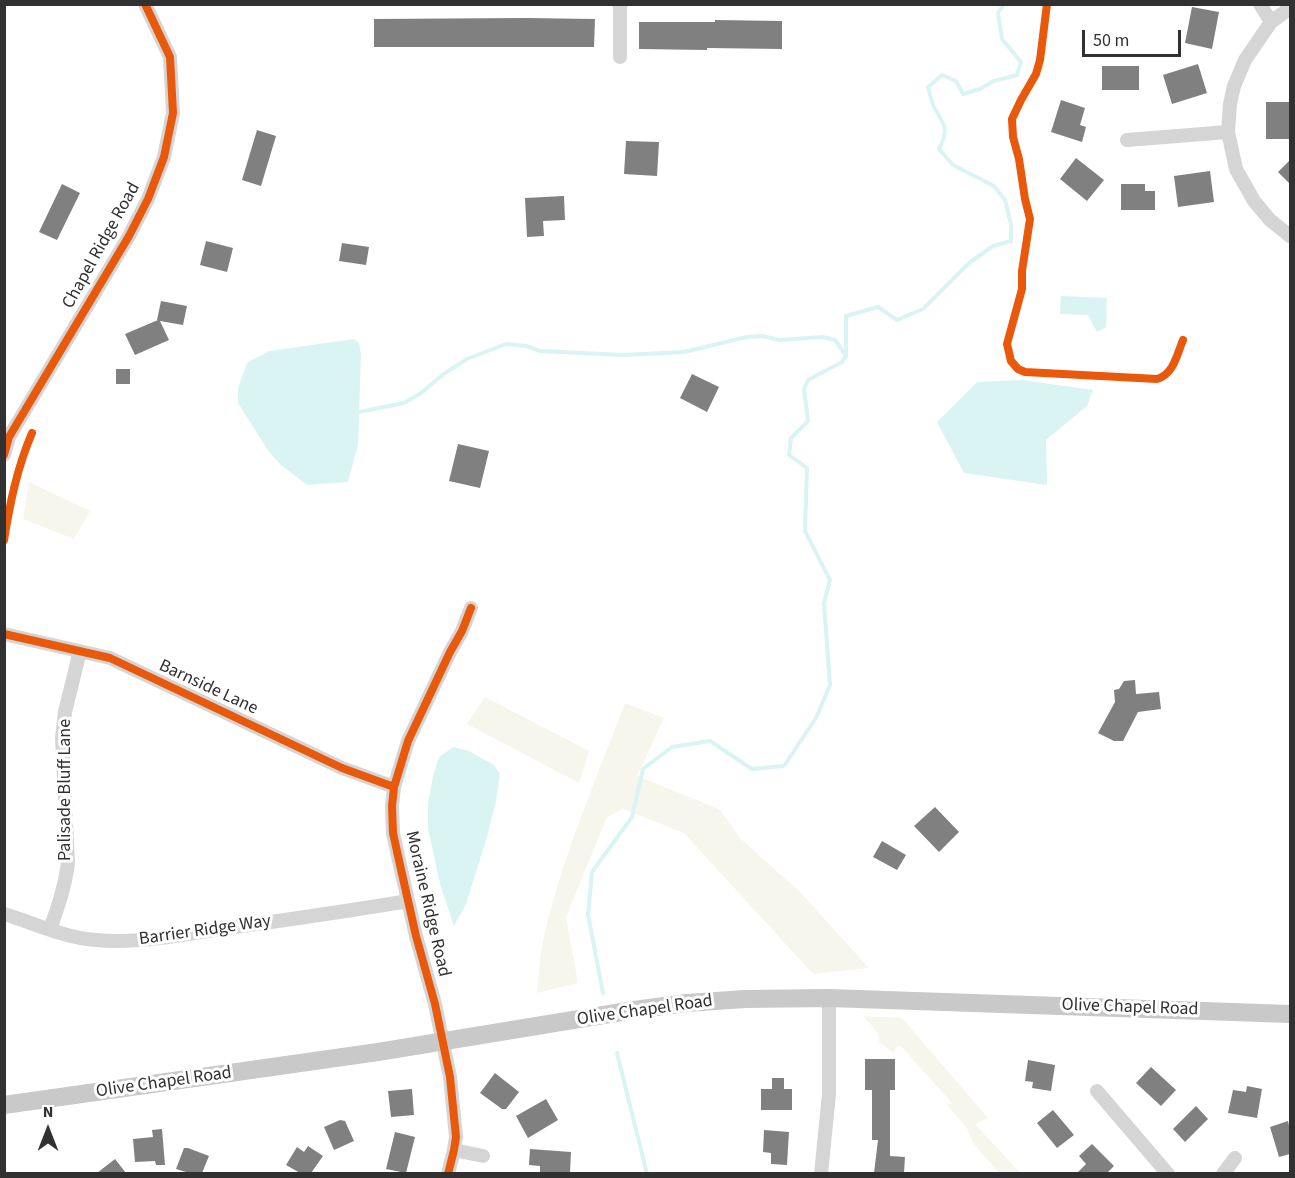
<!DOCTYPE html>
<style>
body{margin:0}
#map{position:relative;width:1295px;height:1178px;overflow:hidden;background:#fff;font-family:"Source Sans 3",sans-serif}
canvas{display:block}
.frame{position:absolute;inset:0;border:6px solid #313131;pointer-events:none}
.north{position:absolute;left:18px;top:1100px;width:60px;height:60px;-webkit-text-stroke:4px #fff;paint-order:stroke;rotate:0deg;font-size:16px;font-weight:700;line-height:24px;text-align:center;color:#313131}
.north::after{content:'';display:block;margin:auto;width:21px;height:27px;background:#313131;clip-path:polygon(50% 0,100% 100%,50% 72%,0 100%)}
.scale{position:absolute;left:1082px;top:30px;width:99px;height:27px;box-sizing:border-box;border:3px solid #313131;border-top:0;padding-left:8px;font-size:18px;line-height:21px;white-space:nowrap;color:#313131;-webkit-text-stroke:4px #fff;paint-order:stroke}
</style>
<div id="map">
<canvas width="1295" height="1178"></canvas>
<div class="frame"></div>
<div class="north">N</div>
<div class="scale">50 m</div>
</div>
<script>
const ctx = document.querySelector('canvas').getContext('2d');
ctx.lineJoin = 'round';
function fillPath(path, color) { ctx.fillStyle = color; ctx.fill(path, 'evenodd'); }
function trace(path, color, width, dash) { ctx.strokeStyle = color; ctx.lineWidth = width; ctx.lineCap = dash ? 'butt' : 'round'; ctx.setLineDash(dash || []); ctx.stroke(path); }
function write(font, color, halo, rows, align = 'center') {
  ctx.font = font + ' "Source Sans 3",sans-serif'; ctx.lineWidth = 6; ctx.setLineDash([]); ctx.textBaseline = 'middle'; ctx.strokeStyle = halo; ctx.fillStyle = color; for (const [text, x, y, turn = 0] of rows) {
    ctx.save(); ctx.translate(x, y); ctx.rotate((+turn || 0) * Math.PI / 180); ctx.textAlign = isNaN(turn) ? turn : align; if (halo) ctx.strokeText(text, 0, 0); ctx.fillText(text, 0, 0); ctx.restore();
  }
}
fillPath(new Path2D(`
 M29 482 90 511 74 539 23 519Z
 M485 697 589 751 579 783 467 724Z
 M625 703 664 718 637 776 719 809 741 839 800 892 869 968 813 974 684 833 623 809 607 817 566 917 578 983 537 993C539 978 539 962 542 947 559 863 595 783 625 703Z
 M863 1016 902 1018 988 1118 975 1124 1020 1173H999L974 1144 966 1127 947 1105 952 1103 901 1046 895 1047V1054L879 1042 878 1033Z`), '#f6f6ed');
fillPath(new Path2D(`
 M1061 296 1107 298 1106 327 1097 332 1088 315 1060 314Z
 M354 339 359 343 361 354 358 445 348 482 307 485 281 465 269 452 238 403V388L247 363 269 351Z
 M1022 380 1093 390 1087 406 1046 440 1047 485 964 473 937 422 977 382Z
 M453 747 469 751 494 765 500 774 496 801 487 837 466 904 454 926 440 884 428 828V804L433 776 439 757Z`), '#d9f4f3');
trace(new Path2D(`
 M359 412 404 403 421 393 445 373 467 359 506 344 526 346 540 351 623 355 684 352 747 337 763 336 779 340 823 337 835 340 845 354
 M603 993 588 915 592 872 632 817 643 769 672 747 710 741 752 769 784 766 816 718 830 685 824 603 830 580 805 531 807 468 789 455 791 438 808 421 804 389 808 380 842 362 846 356V316L878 307 897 320 923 309 969 263 993 246 1011 241V224L1005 200 994 186 953 165 939 149C950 128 944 125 934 107 931 101 930 94 928 87L942 75 956 81 963 94 980 89 994 81 1017 75 1021 62 1002 39 998 13 1004 4
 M617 1053 647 1174`), '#d9f4f3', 4);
fillPath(new Path2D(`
 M1192 7 1219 12 1212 49 1185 43Z
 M526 18 595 19 594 47H374V19Z
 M715 20 782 21V49L707 48V50L639 49V22H715Z
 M1198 64 1207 93 1172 104 1163 75Z
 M1102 66H1139V90H1102Z
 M1061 100 1085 108 1080 125 1086 127 1082 142 1051 132Z
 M1266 102H1290V139H1266Z
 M257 130 276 136 261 186 242 180Z
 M626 141 659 142 657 176 624 174Z
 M1076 158 1104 180 1087 201 1060 179Z
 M1290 160V184L1278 172Z
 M1210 171 1214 202 1178 207 1174 176Z
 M62 184 80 193 57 240 39 232Z
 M1121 184H1145V191H1155V210H1121Z
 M564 196 565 220 543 221 544 236 527 237 525 198Z
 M206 241 233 248 227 272 200 265Z
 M342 243 369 247 366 265 339 261Z
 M161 301 187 306 183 325 160 321 169 340 135 355 125 334 158 320H157Z
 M116 369H130V384H116Z
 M692 374 719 387 707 412 680 398Z
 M458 444 489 451 480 488 449 481Z
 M1135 680 1136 694 1159 692 1161 709 1138 712 1123 741H1114L1098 733 1115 702 1114 690 1119 689 1124 681Z
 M935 807 959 832 939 852 914 826Z
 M882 841 906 855 897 870 873 857Z
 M865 1059H895V1090H890V1156L905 1157 904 1173H874L878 1140H872V1090H865Z
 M1028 1060 1055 1065 1051 1091 1032 1088 1033 1082 1025 1081Z
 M1151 1067 1176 1090 1161 1106 1136 1083Z
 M495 1073 519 1092 506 1109H502L480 1093Z
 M772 1078H784V1089H792V1110H761V1089H772Z
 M1247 1086 1262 1089 1257 1118 1228 1113 1233 1090 1246 1092Z
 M412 1089 414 1115 391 1117 388 1091Z
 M546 1099 558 1120 528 1138 516 1116Z
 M1196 1106 1208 1119 1185 1142 1173 1129Z
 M1053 1110 1074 1135 1057 1148 1037 1123Z
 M340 1120 345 1121 354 1141 334 1150 324 1127Z
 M1288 1121 1290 1130V1154L1279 1157 1270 1127Z
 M162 1129 165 1165H156L155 1161 135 1162 133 1139 153 1137 152 1130Z
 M764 1130 789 1132 787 1165 771 1164V1153L763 1152Z
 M395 1132 415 1137 406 1173 386 1169Z
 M1092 1144 1114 1166 1107 1173H1077L1086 1164 1079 1156Z
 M308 1146 323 1156 311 1173H300L286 1165 297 1147 304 1152Z
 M184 1148H188L209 1156 202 1173H189L176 1169Z
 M530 1149 571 1152 570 1173H540V1166L529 1165Z
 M115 1159 126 1173H97Z`), '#808080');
trace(new Path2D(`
 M1260 4 1271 22
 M1290 8 1271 22 1245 60 1234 86 1230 104 1228 132 1236 169 1254 201 1270 220 1290 236
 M620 57V4
 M1127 140 1228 132
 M4 455 9 437 129 236 148 199 164 157 173 113 170 57 145 4
 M4 634 110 658 342 768 394 787
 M4 914C34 923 65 938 96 940 136 944 175 936 214 930 279 921 343 912 408 901
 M50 929C58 907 65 887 68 863L62 738 65 712 80 651
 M1097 1091 1168 1174
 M454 1150 483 1156
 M448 1174 454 1150 456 1137 450 1077 435 1004 416 936 400 865 393 833 392 806 394 787 408 741 450 652 462 631 471 608
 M821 1174 829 1094V998
 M1223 1174 1235 1158`), '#d5d5d5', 14);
trace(new Path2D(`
 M4 1105 378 1052 634 1010 687 1003 745 999 829 998 1290 1014`), '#c9c9c9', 18);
trace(new Path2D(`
 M1047 4 1040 60 1036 74 1021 100 1012 119 1013 137 1019 159 1025 199 1030 219 1022 271V289L1007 344 1011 361 1018 369 1025 372 1157 379C1174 374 1177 354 1183 340
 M4 455 9 437 129 236 148 199 164 157 173 113 170 57 145 4
 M4 540C10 503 17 468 32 433
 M4 634 110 658 342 768 394 787
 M448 1174 454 1150 456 1137 450 1077 435 1004 416 936 400 865 393 833 392 806 394 787 408 741 450 652 462 631 471 608`), '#e8590c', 8);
write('18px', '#313131', '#fff', [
 ["Chapel Ridge Road",102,246,-61],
 ["Barnside Lane",208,688,25],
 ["Palisade Bluff Lane",66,790,-90],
 ["Moraine Ridge Road",427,904,77],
 ["Barrier Ridge Way",205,931,-8],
 ["Olive Chapel Road",1130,1008,2],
 ["Olive Chapel Road",645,1011,-8],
 ["Olive Chapel Road",164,1083,-8]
]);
</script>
